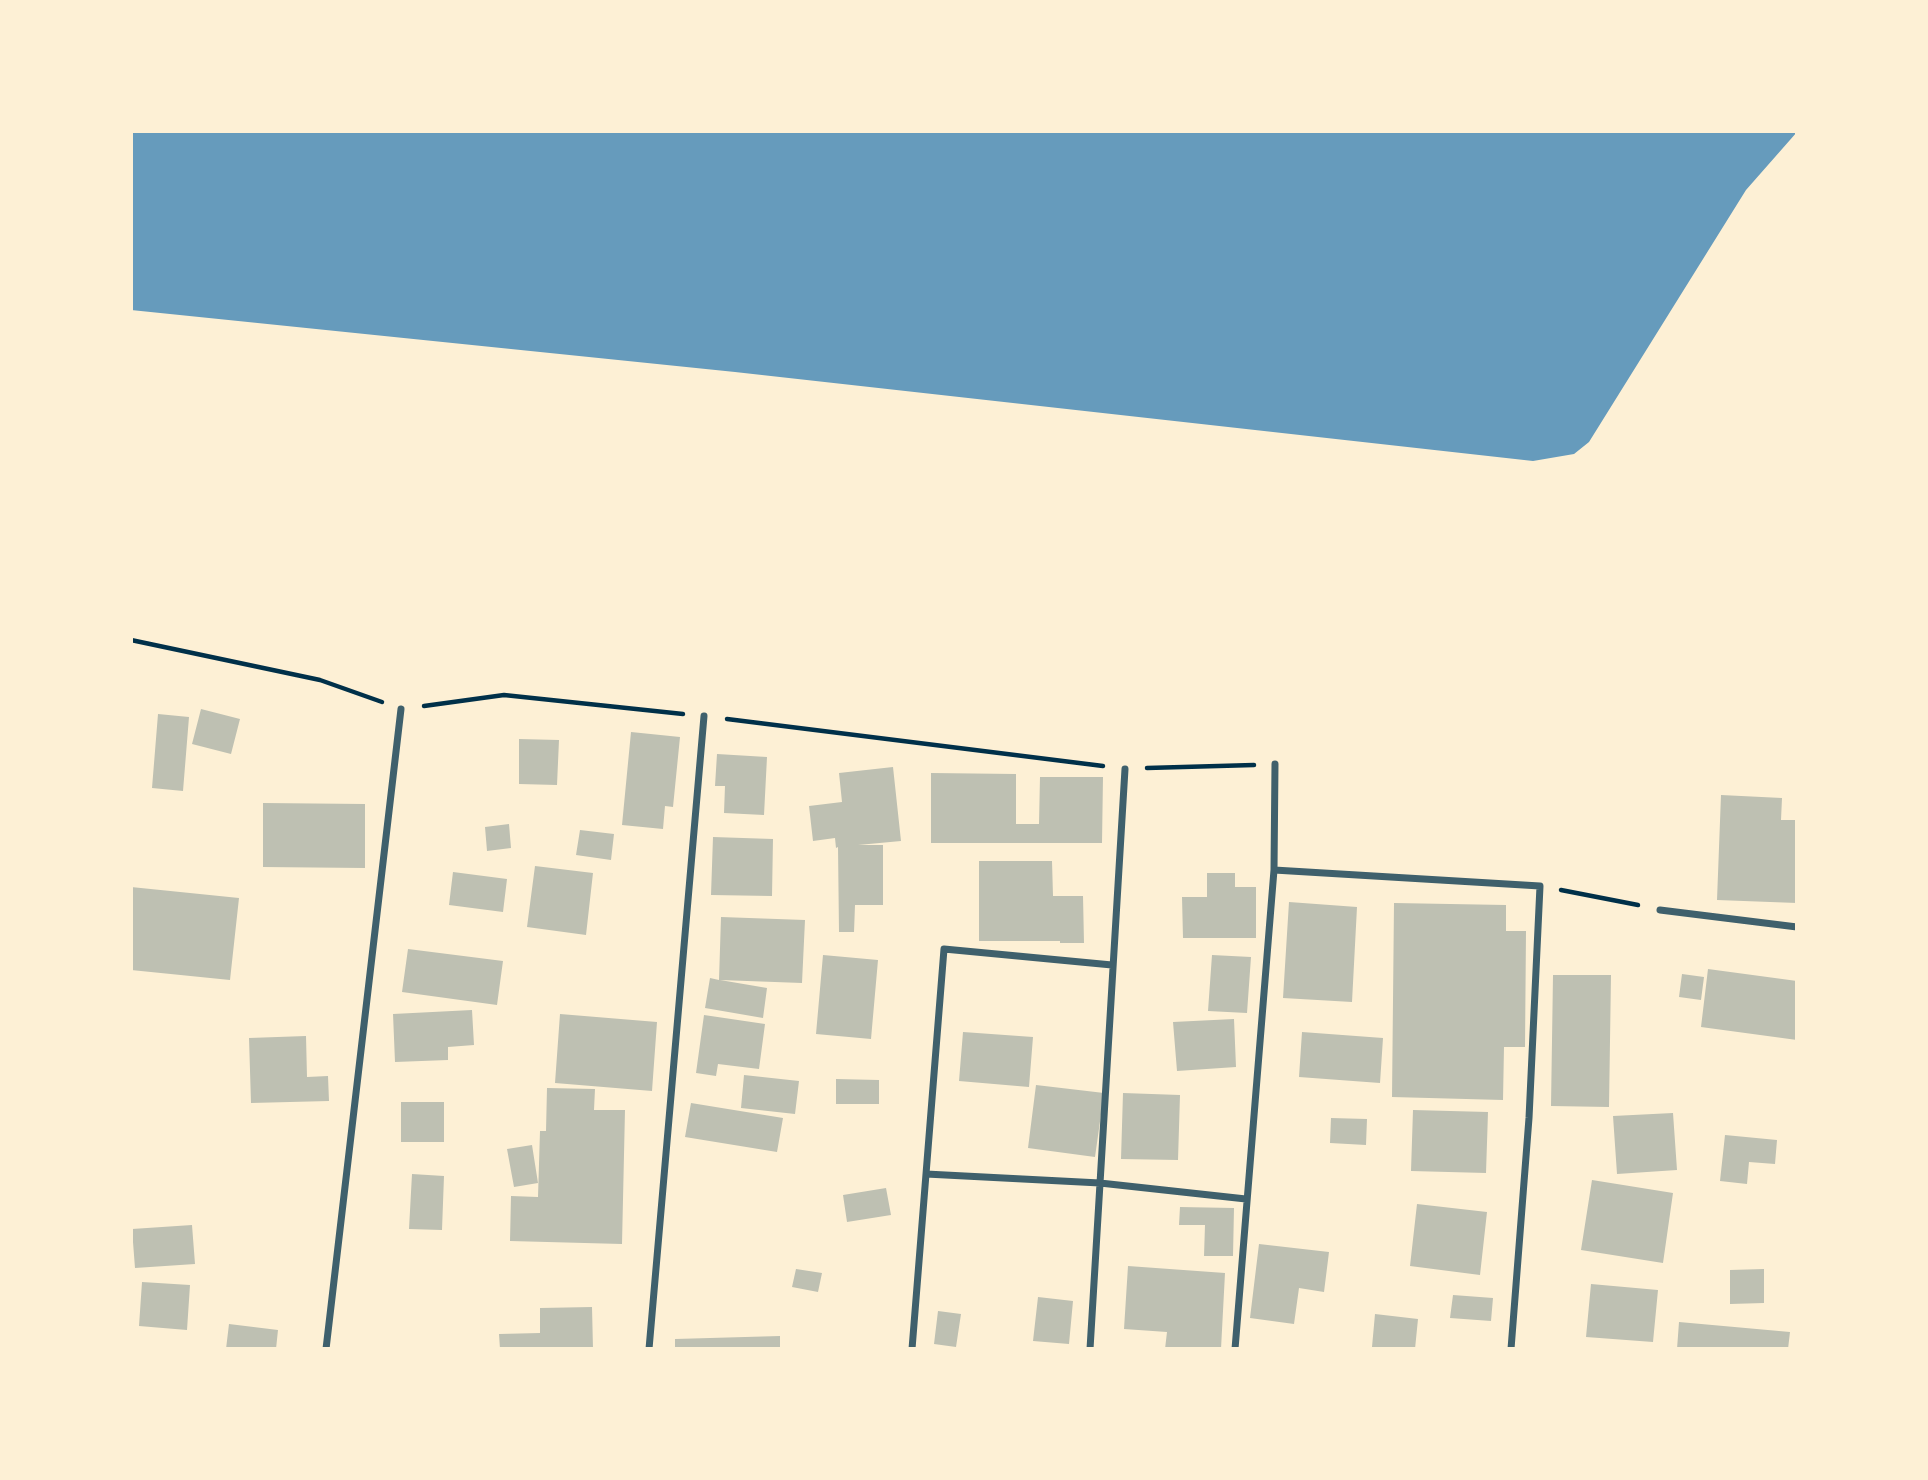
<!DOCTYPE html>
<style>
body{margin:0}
#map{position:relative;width:1928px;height:1480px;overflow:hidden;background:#fdf0d5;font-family:Overpass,sans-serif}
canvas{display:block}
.frame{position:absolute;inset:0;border:133px solid #fdf0d5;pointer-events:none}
</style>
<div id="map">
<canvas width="1928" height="1480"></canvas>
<div class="frame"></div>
</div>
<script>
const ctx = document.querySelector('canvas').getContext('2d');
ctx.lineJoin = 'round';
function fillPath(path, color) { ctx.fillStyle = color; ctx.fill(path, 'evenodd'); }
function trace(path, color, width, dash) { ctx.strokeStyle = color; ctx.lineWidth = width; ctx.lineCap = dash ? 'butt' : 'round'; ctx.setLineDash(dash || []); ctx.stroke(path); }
fillPath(new Path2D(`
 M131 131H1797V132L1746 190 1589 442 1574 454 1533 461 735 372 131 310Z`), '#669bbc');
fillPath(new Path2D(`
 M201 709 240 719 231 754 192 744Z
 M158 714 189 717 183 791 152 788Z
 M631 732 680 737 673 807 665 806 663 829 622 825Z
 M519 739 559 740 557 785 519 784Z
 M717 754 767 757 764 815 724 813 725 786H715Z
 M893 767 901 841 858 845H883V905H855L854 932H839L838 847 836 848 835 838 813 841 809 806 842 802 839 773Z
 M931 773 1016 774V824H1039L1040 777H1103L1102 843H931Z
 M1721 795 1782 798 1781 820H1797V903L1717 900Z
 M263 803 365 804V868L263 867Z
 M509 824 511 848 487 851 485 827Z
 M580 830 614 834 611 860 576 855Z
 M713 837 773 839 772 896 711 895Z
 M979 861H1052L1053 896H1083L1084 943H1060V941H979Z
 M535 866 593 873 586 935 527 927Z
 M453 872 507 879 503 912 449 905Z
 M1207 873H1235V887H1256V938H1183L1182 897H1207Z
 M131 887 239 898 230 980 131 970Z
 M1289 902 1357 907 1352 1002 1283 998Z
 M1394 903 1506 905V931H1526L1525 1047H1504L1503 1100 1392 1097Z
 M721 917 805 920 802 983 720 980 767 988 763 1018 705 1008 710 978 719 980Z
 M408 949 503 961 497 1005 402 992Z
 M823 955 878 960 871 1039 816 1034Z
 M1212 955 1251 957 1247 1013 1208 1011Z
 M1708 969 1797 981V1040L1701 1027Z
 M1682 974 1704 977 1701 1000 1679 997Z
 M1553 975H1611L1609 1107 1551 1106Z
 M472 1010 474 1045 448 1047V1060L395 1062 393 1014Z
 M560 1014 657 1022 652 1091 555 1083Z
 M704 1015 765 1024 759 1069 718 1064 716 1076 696 1073Z
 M1234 1019 1236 1067 1177 1071 1173 1022Z
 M963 1032 1033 1037 1029 1087 959 1081Z
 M1302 1032 1383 1038 1380 1083 1299 1077Z
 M306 1036 307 1077 328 1076 329 1101 251 1103 249 1038Z
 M744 1075 799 1081 795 1114 741 1108Z
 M836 1079 879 1080V1104H836Z
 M1036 1085 1104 1093 1095 1157 1028 1148Z
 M547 1088 595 1089 594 1110H625L622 1244 510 1241 511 1196 538 1197 540 1131H546Z
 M1123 1093 1180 1095 1178 1160 1121 1159Z
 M401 1102H444V1142H401Z
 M691 1103 783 1118 777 1152 685 1137Z
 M1413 1110 1488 1112 1486 1173 1411 1171Z
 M1673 1113 1677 1170 1617 1174 1613 1116Z
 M1331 1118 1367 1119 1366 1145 1330 1143Z
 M1725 1135 1777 1140 1775 1164 1749 1162 1747 1184 1720 1181Z
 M532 1145 538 1183 514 1187 507 1149Z
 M412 1174 444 1176 442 1230 409 1229Z
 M1592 1180 1673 1193 1663 1263 1581 1250Z
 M886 1188 891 1215 847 1222 843 1195Z
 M1417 1204 1487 1212 1480 1275 1410 1266Z
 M1180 1207 1234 1208 1233 1256H1204L1205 1225H1179Z
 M192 1225 195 1264 135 1268 132 1229Z
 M1259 1244 1329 1252 1324 1292 1299 1288 1294 1324 1250 1318Z
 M1128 1266 1225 1273 1221 1349H1165L1167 1332 1124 1329Z
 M796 1269 822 1273 818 1292 792 1287Z
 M1764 1269V1303L1730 1304V1270Z
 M142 1282 190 1285 187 1330 139 1326Z
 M1591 1284 1658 1290 1653 1342 1586 1337Z
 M1453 1295 1493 1298 1491 1321 1450 1318Z
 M1038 1297 1073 1301 1069 1344 1033 1341Z
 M592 1307 593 1349H500L499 1334 540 1333V1308Z
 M938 1311 961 1314 956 1347 934 1344Z
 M1375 1314 1418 1319 1415 1349 1372 1347Z
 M1679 1322 1790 1332 1788 1349H1677Z
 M229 1324 278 1330 276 1349H226Z
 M780 1336V1349H675V1339Z`), '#bec0b2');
trace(new Path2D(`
 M131 640 320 680 382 702
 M424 706 504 695 683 714
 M727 719 1103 766
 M1147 768 1254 765
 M1561 890 1638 905`), '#003049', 4.5);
trace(new Path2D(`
 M1274 870 1275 764
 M1660 910 1797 927
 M926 1174 1100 1183 1246 1199
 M326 1349 401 709
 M649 1349 704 716
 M912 1349 944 949 1112 965
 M1090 1349 1125 769
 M1235 1349 1274 870 1540 886 1529 1118 1511 1349`), '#3f606c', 7);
</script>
